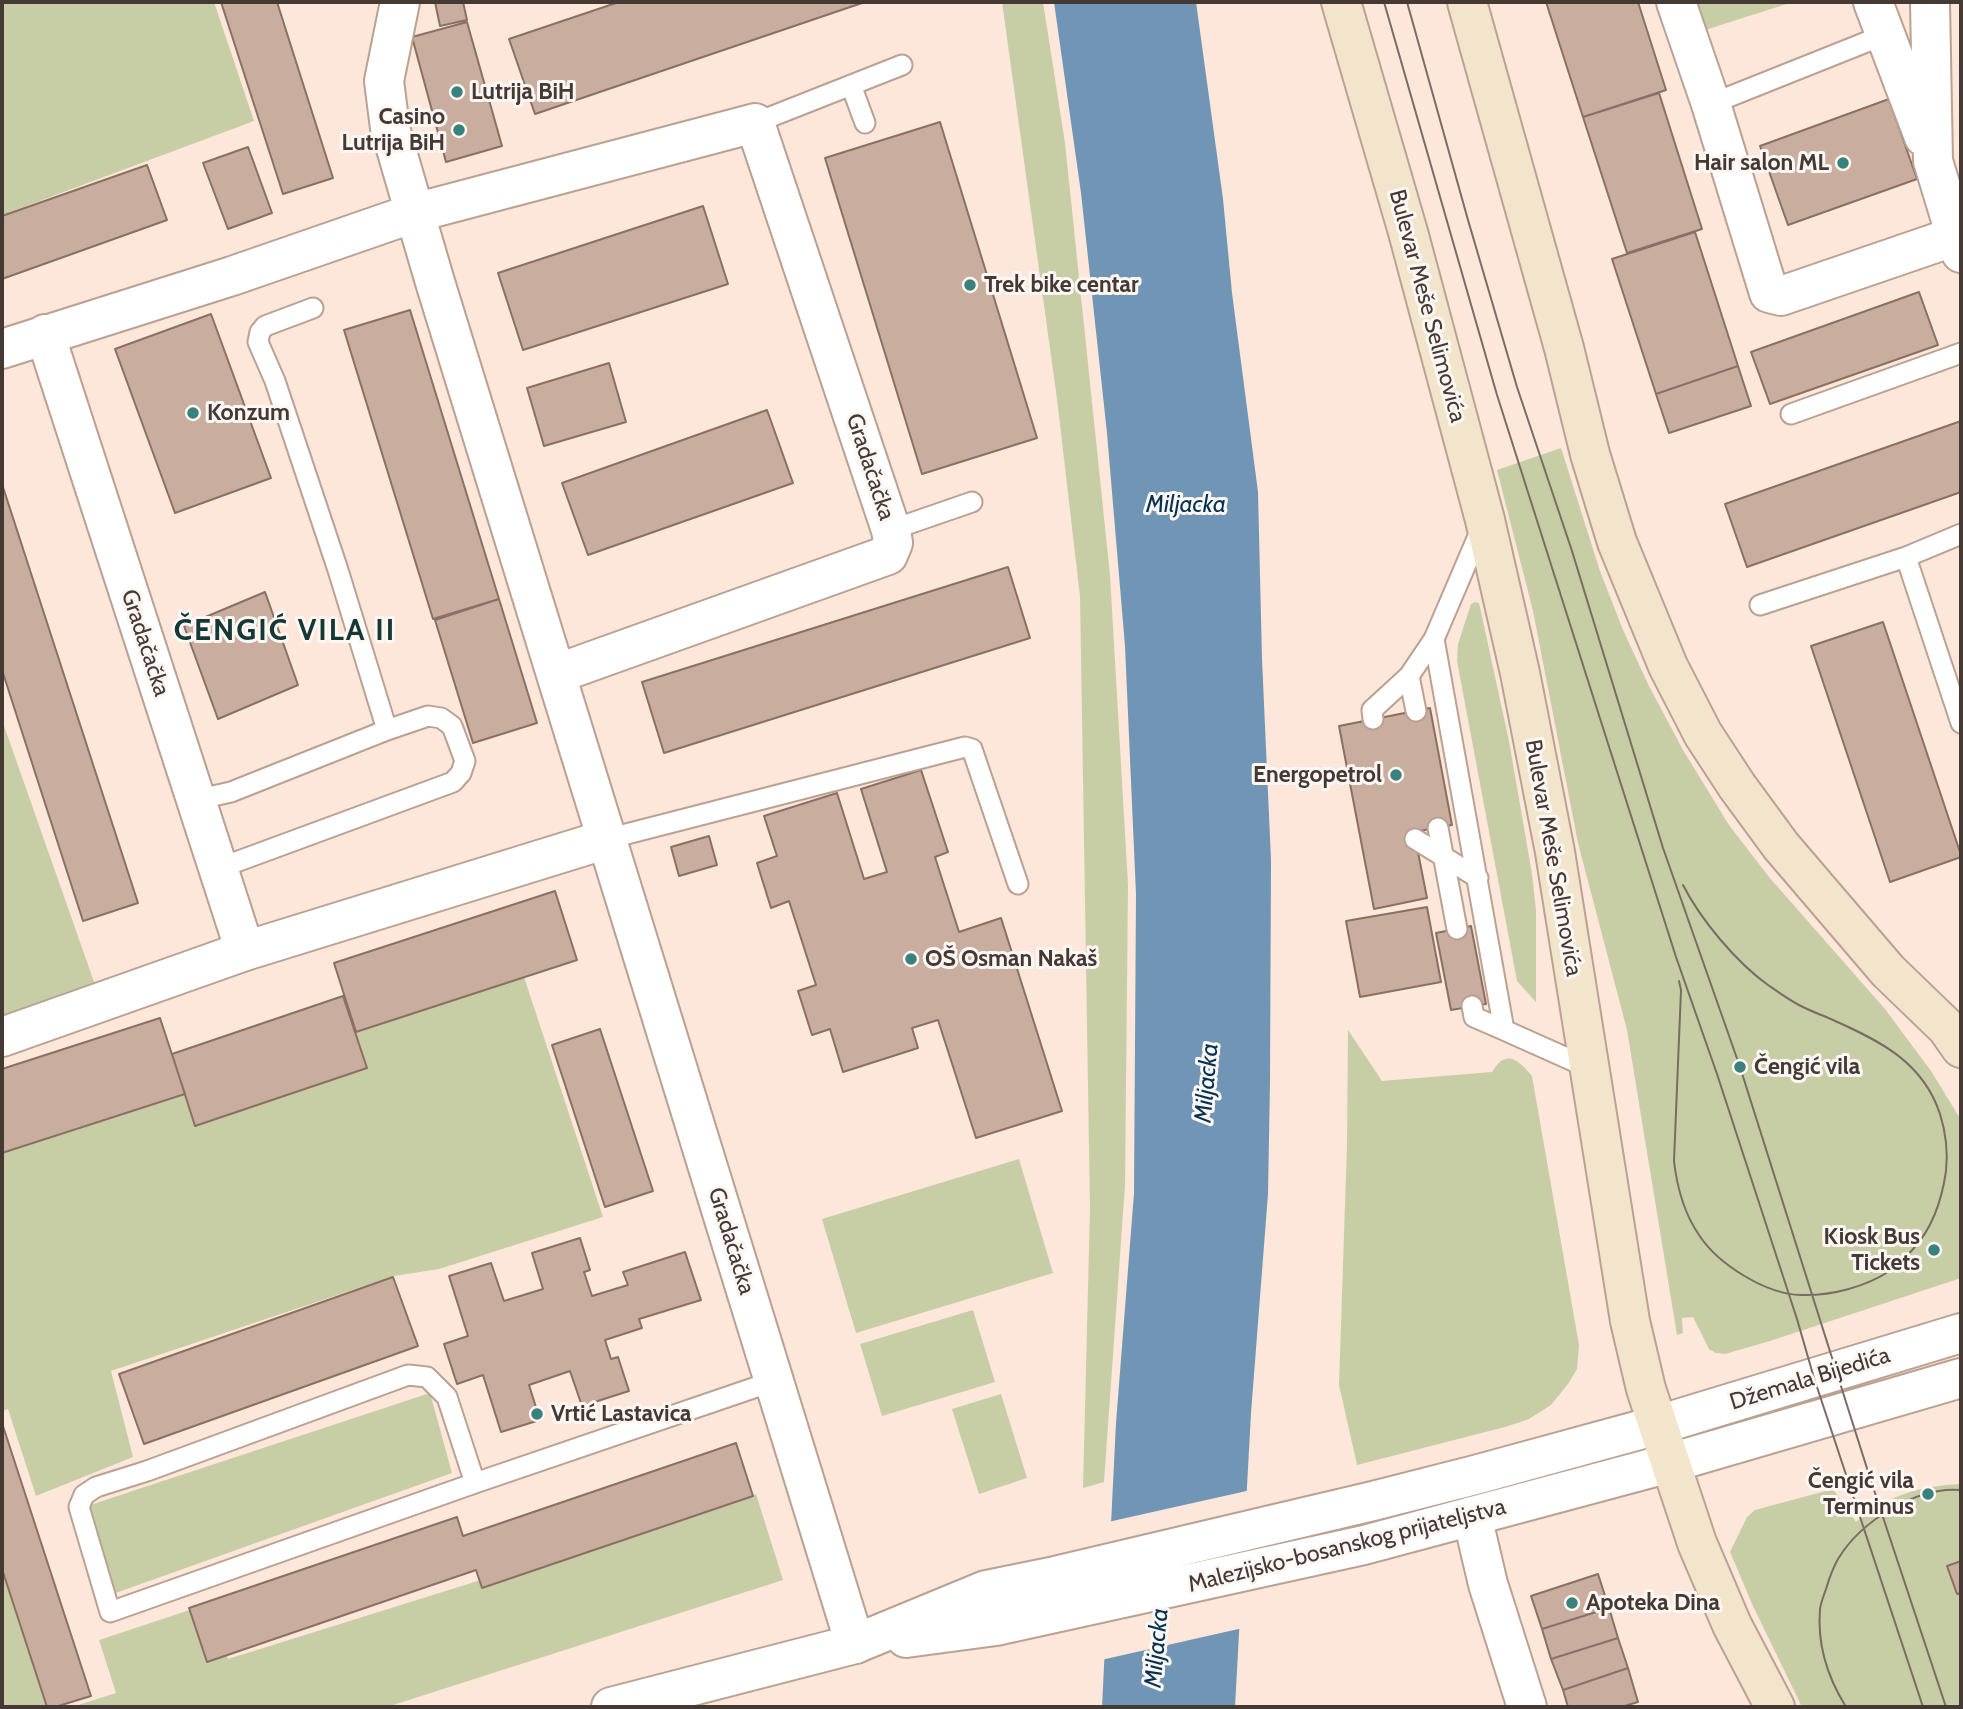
<!DOCTYPE html>
<meta charset="utf-8">
<style>
body{margin:0}
#map{position:relative;width:1963px;height:1709px;overflow:hidden;background:#fde6da;font-family:Cabin,sans-serif}
canvas{display:block}
.frame{position:absolute;inset:0;border:4px solid #443933;pointer-events:none}
</style>
<div id="map">
<canvas width="1963" height="1709"></canvas>
<div class="frame"></div>
</div>
<script>
const ctx = document.querySelector('canvas').getContext('2d');
ctx.lineJoin = 'round';
function fillPath(path, color) { ctx.fillStyle = color; ctx.fill(path, 'evenodd'); }
function trace(path, color, width, dash) { ctx.strokeStyle = color; ctx.lineWidth = width; ctx.lineCap = dash ? 'butt' : 'round'; ctx.setLineDash(dash || []); ctx.stroke(path); }
function write(font, color, halo, rows, align = 'center') {
  ctx.font = font + ' Cabin,sans-serif'; ctx.lineWidth = 6; ctx.setLineDash([]); ctx.textBaseline = 'middle'; ctx.strokeStyle = halo; ctx.fillStyle = color; for (const [text, x, y, turn = 0] of rows) {
    ctx.save(); ctx.translate(x, y); ctx.rotate((+turn || 0) * Math.PI / 180); ctx.textAlign = isNaN(turn) ? turn : align; if (halo) ctx.strokeText(text, 0, 0); ctx.fillText(text, 0, 0); ctx.restore();
  }
}
fillPath(new Path2D(`
 M2 2H214L254 121 2 215V85L3 88 4 87 2 80Z
 M1002 2H1043L1065 143 1110 575 1128 885 1125 1185 1104 1482 1083 1488 1090 1208 1080 596 1057 399Z
 M1690 2H1793L1699 32Z
 M1561 448 1600 571 1623 630 1649 686 1683 750 1729 825 1769 877 1885 1009 1931 1071 1961 1120V1278L1770 1341 1725 1354 1716 1353 1709 1349 1693 1317 1682 1318 1683 1333 1677 1335 1627 1030 1578 843 1533 611 1497 470Z
 M1475 602 1479 603 1481 612 1509 741 1532 874 1536 910V1002L1517 981 1457 661 1458 644 1471 604Z
 M2 720 100 999 2 1030Z
 M524 977 603 1217 439 1269 394 1276 111 1371 133 1457 36 1496 8 1409 2 1411V1154L185 1095 196 1126 367 1068 356 1033Z
 M1348 1030 1382 1081 1492 1072C1506 1048 1519 1060 1532 1076L1579 1345 1577 1369 1568 1384 1551 1405 1529 1419 1505 1427 1357 1465 1339 1385 1347 1145Z
 M1019 1159 1053 1273 856 1333 822 1219Z
 M973 1310 995 1382 882 1416 860 1344Z
 M430 1393 452 1473 110 1595 84 1507Z
 M1001 1394 1027 1478 979 1494 952 1409Z
 M1961 1484V1707H1802L1753 1606 1730 1552 1747 1517 1755 1510 1833 1489 1856 1522C1889 1495 1919 1486 1961 1484Z
 M756 1494 783 1580 387 1707H72L116 1693 99 1640 211 1603 228 1659Z
 M2 1549 58 1707H2Z`), '#c7cea6');
fillPath(new Path2D(`
 M1054 2H1196L1223 199 1232 293 1258 492 1262 659 1271 860 1270 1082 1268 1194 1251 1413 1235 1707H1102L1116 1423 1134 1193 1136 894 1125 646 1107 433 1081 193Z`), '#7095b5');
fillPath(new Path2D(`
 M1251 1490 1243 1628 1101 1660 1108 1522Z`), '#fde6da');
const building = new Path2D(`
 M221 2H277L333 178 283 194Z
 M435 2H463L467 20 440 26Z
 M619 2H865L535 114 509 39Z
 M1546 2H1638L1666 90 1583 117Z
 M467 22 502 146 446 162 412 37Z
 M1659 93 1702 229 1627 253 1583 117Z
 M1889 99 1917 179 1788 225 1760 146Z
 M940 122 1037 438 922 474 825 158Z
 M248 147 272 213 228 229 203 163Z
 M147 165 167 220 2 279V216Z
 M703 206 728 284 523 350 498 273Z
 M1695 232 1738 366 1656 394 1612 259Z
 M1919 292 1938 345 1770 404 1751 352Z
 M410 310 499 599 433 619 344 330Z
 M211 314 271 478 175 513 115 349Z
 M609 363 626 422 544 446 527 388Z
 M1738 366 1751 406 1669 433 1656 394Z
 M767 410 793 483 588 555 562 483Z
 M1961 421V492L1747 567 1725 504Z
 M2 484 138 903 83 921 2 670Z
 M1008 567 1030 638 664 753 642 682Z
 M265 592 298 685 218 719 184 626Z
 M499 599 537 723 473 743 435 620Z
 M1883 622 1961 855V857L1890 882 1811 646Z
 M1430 708 1452 825 1414 832 1427 898 1374 909 1339 726Z
 M921 770 948 852 935 857 959 932 1001 918 1062 1111 976 1138 938 1020 912 1028 918 1048 843 1072 830 1029 812 1035 798 991 816 985 789 901 771 908 757 863 777 856 764 816 837 793 864 879 887 872 861 789Z
 M709 836 717 865 679 876 671 847Z
 M555 891 577 960 356 1032 334 963Z
 M1427 907 1441 982 1360 997 1346 921Z
 M1471 926 1486 1004 1451 1010 1436 933Z
 M343 996 367 1068 195 1126 172 1054Z
 M160 1018 185 1094 2 1153V1069Z
 M600 1029 653 1191 605 1207 552 1045Z
 M580 1238 590 1270 584 1272 592 1296 628 1285 623 1272 685 1252 701 1300 639 1319 642 1328 605 1340 611 1359 618 1357 629 1391 582 1406 570 1371 529 1385 540 1420 501 1432 483 1375 457 1384 444 1344 468 1336 449 1276 491 1263 504 1301 543 1289 532 1253Z
 M393 1277 418 1346 144 1444 119 1374Z
 M2 1423 91 1696 55 1707H47L2 1569Z
 M736 1443 753 1496 482 1588 476 1570 207 1662 189 1608 457 1517 463 1536Z
 M1961 1561V1593L1957 1594 1947 1566Z
 M1598 1574 1609 1608 1542 1629 1531 1596Z
 M1609 1608 1618 1638 1551 1659 1542 1629Z
 M1618 1638 1628 1668 1563 1690 1551 1659Z
 M1628 1668 1638 1702 1621 1707H1568L1563 1690Z`);
fillPath(building, '#c9ae9f');
trace(building, '#897063', 2);
const service = new Path2D(`
 M851 85 865 123
 M1711 104 1884 35
 M755 123 902 65
 M313 308 265 326 260 332 258 342 275 381 338 570 387 730
 M1791 414 1961 353
 M1482 527 1434 639 1504 1030 1589 1068
 M891 530 972 502
 M1906 557 1961 723
 M1760 605 1906 557 1961 534
 M1416 711 1409 676 1434 639
 M1373 719 1372 710 1409 676
 M195 800 231 792 387 730 428 716 441 718 452 726 465 761 461 773 453 782 217 869
 M1438 828 1457 929
 M607 839 965 747 972 749 1018 884
 M1415 839 1478 878
 M1472 1006 1474 1017 1504 1030
 M475 1483 447 1397 427 1377 408 1375 147 1471 96 1487 84 1495 79 1507 110 1612 475 1483 774 1381`);
const minor = new Path2D(`
 M400 2 384 81 390 128 435 282 855 1644
 M1676 2 1711 104 1769 293 1781 296 1956 236
 M1873 2 1924 137
 M1930 2 1933 161 1961 253
 M45 334 245 951
 M2 349 232 276 414 213 755 123 891 530 893 543 888 555 556 674
 M2 1037 245 951 607 839
 M1472 1516 1488 1584 1527 1707`);
const tertiary = new Path2D(`
 M906 1638 996 1626 1364 1545 1670 1463 1961 1378
 M611 1707 855 1644 986 1590 1055 1576 1373 1501 1475 1475 1658 1425 1961 1333`);
const secondary = new Path2D(`
 M1341 2 1408 232 1485 520 1520 673 1555 852 1630 1321 1646 1389 1697 1543 1732 1625 1775 1707
 M1467 2 1564 348 1590 454 1617 542 1668 666 1703 734 1737 786 1781 846 1888 971 1947 1028 1961 1048`);
trace(service, '#bba192', 23);
trace(minor, '#bba192', 42);
trace(tertiary, '#bba192', 42);
trace(secondary, '#bba192', 42);
trace(service, '#fff', 19);
trace(minor, '#fff', 38);
trace(tertiary, '#fff', 38);
trace(secondary, '#f3e5cb', 38);
trace(new Path2D(`
 M1384 2 1497 395 1676 957 1717 1074 1797 1319 1814 1378 1923 1707
 M1407 2 1468 220 1517 387 1572 551 1663 848 1740 1067 1871 1481 1946 1707
 M1679 981 1681 990 1674 1161C1677 1188 1684 1213 1699 1235 1718 1264 1765 1294 1801 1295 1831 1296 1866 1287 1891 1270 1899 1265 1907 1256 1914 1248 1933 1227 1942 1199 1946 1171 1948 1152 1946 1133 1940 1114 1923 1062 1880 1041 1833 1020 1822 1015 1810 1011 1799 1005 1789 1000 1778 992 1768 985 1736 962 1701 920 1683 885
 M1846 1707C1828 1678 1817 1644 1820 1609 1821 1602 1824 1595 1826 1589 1829 1579 1833 1568 1838 1559 1861 1521 1917 1486 1961 1490`), '#7a6c64', 2);
for (const [x, y, r, color] of [
 [457,92,7,"#39817d"],
 [459,130,7,"#39817d"],
 [1843,163,7,"#39817d"],
 [970,285,7,"#39817d"],
 [193,413,7,"#39817d"],
 [1396,775,7,"#39817d"],
 [911,959,7,"#39817d"],
 [1740,1067,7,"#39817d"],
 [1934,1250,7,"#39817d"],
 [537,1414,7,"#39817d"],
 [1928,1494,7,"#39817d"],
 [1572,1603,7,"#39817d"]
]) { const dot = new Path2D(); dot.arc(x, y, r, 0, 2 * Math.PI); ctx.fillStyle = color; ctx.fill(dot); trace(dot, '#fdf7f4', 2.5); }
write('bold 23px', '#443933', '#fdf7f4', [
 ["Lutrija BiH",471,92],
 ["Casino",445,117,"right"],
 ["Lutrija BiH",445,143,"right"],
 ["Hair salon ML",1829,163,"right"],
 ["Trek bike centar",984,285],
 ["Konzum",207,413],
 ["Energopetrol",1382,775,"right"],
 ["OŠ Osman Nakaš",925,959],
 ["Čengić vila",1754,1067],
 ["Kiosk Bus",1920,1237,"right"],
 ["Tickets",1920,1263,"right"],
 ["Vrtić Lastavica",551,1414],
 ["Čengić vila",1914,1481,"right"],
 ["Terminus",1914,1507,"right"],
 ["Apoteka Dina",1586,1603]
], 'left');
write('23px', '#443933', '#fdf7f4', [
 ["Bulevar Meše Selimovića",1427,306,75],
 ["Gradačačka",870,467,72],
 ["Gradačačka",145,643,72],
 ["Bulevar Meše Selimovića",1553,858,80],
 ["Gradačačka",731,1241,73],
 ["Džemala Bijedića",1810,1379,-17],
 ["Malezijsko-bosanskog prijateljstva",1347,1546,-14]
]);
write('italic 24px', '#023151', '#fdf7f4', [
 ["Miljacka",1186,505],
 ["Miljacka",1207,1083,-85],
 ["Miljacka",1157,1648,-85]
]);
ctx.letterSpacing = '2px';
write('bold 30px', '#153836', '#fdf7f4', [
 ["ČENGIĆ VILA II",285,631]
]);
ctx.letterSpacing = '0px';
</script>
